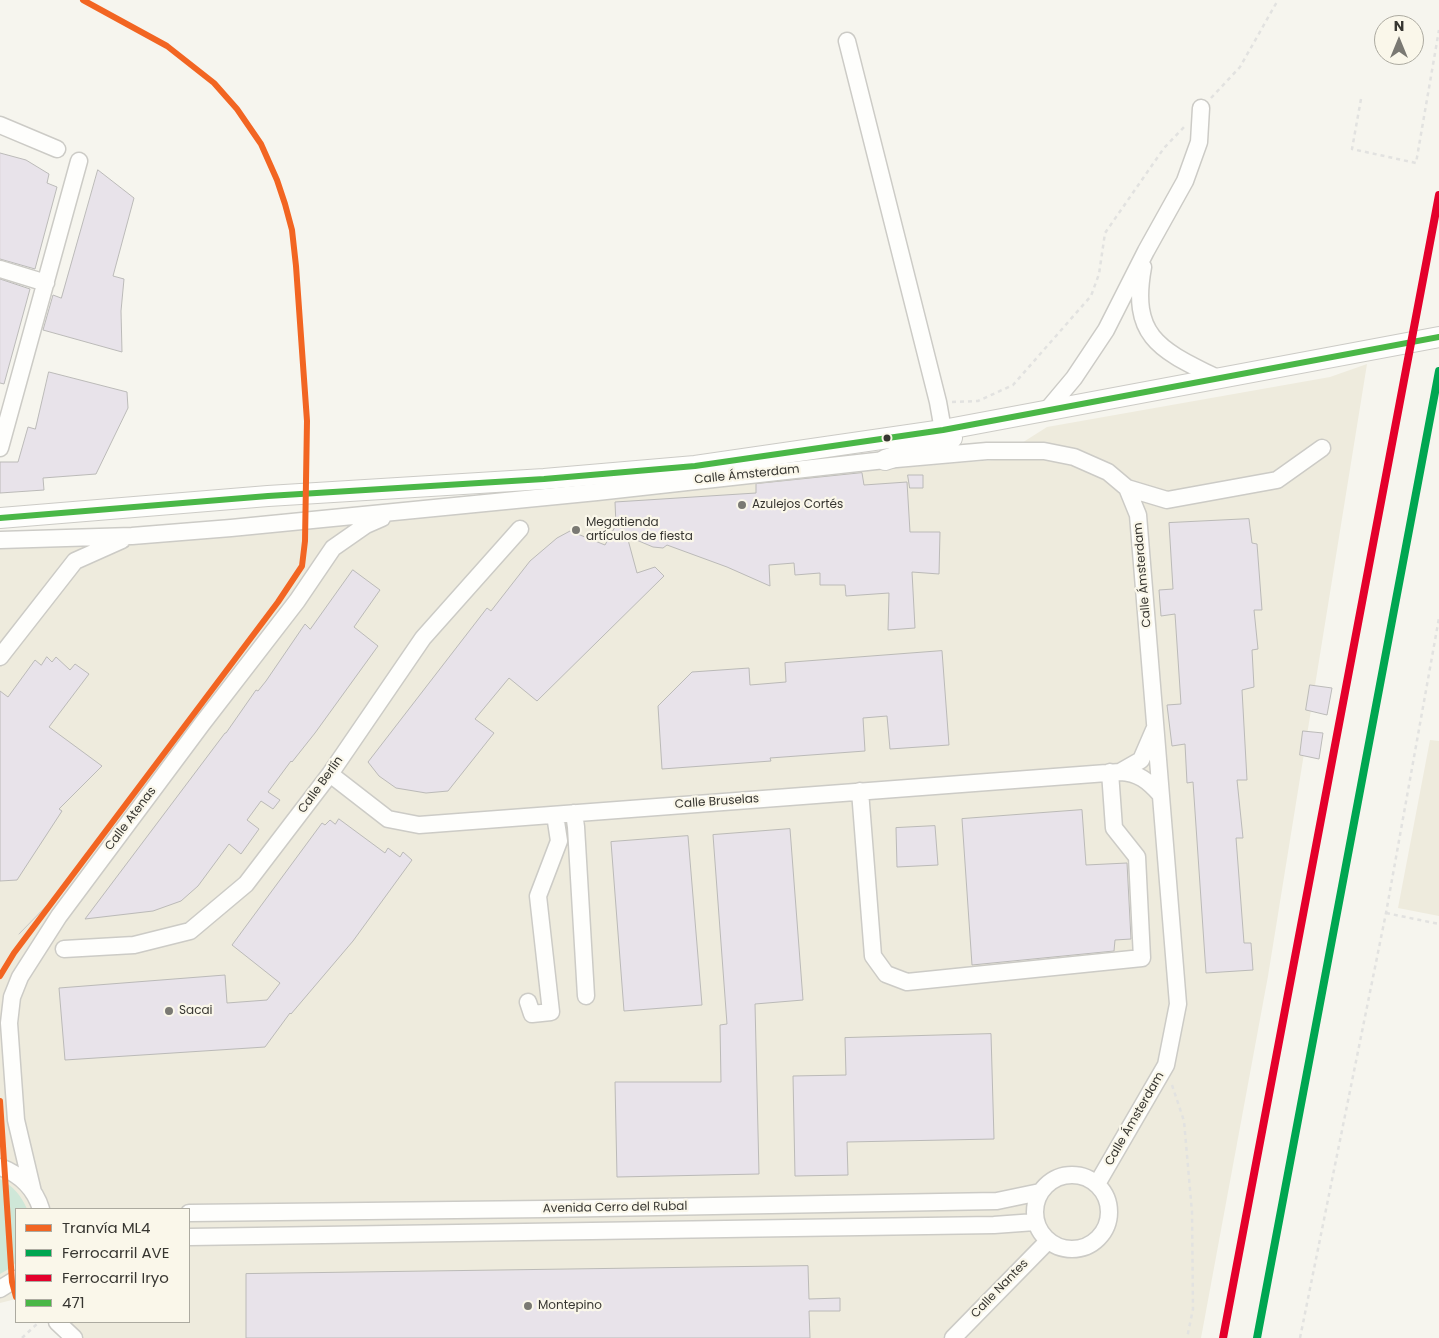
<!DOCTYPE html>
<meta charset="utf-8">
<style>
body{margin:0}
#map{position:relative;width:1439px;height:1338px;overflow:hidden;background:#f6f5ee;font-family:Poppins,sans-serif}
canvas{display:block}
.legend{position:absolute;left:15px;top:1208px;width:175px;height:115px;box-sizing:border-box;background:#faf7ea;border:1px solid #acaaa0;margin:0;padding:6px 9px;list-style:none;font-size:15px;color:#373631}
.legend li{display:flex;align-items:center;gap:10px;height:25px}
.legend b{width:25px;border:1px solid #acaaa0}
.north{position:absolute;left:1374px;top:15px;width:50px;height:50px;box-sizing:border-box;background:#faf7ea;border:1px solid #acaaa0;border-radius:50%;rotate:0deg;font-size:14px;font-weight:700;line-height:20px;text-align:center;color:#373631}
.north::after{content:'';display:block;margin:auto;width:18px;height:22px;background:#7a7973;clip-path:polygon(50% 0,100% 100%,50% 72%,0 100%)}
</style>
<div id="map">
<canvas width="1439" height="1338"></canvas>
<ul class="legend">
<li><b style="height:6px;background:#f26522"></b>Tranvía ML4</li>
<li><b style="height:6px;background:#00a651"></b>Ferrocarril AVE</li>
<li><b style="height:6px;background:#e4002b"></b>Ferrocarril Iryo</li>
<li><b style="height:6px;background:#4ab747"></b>471</li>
</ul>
<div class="north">N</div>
</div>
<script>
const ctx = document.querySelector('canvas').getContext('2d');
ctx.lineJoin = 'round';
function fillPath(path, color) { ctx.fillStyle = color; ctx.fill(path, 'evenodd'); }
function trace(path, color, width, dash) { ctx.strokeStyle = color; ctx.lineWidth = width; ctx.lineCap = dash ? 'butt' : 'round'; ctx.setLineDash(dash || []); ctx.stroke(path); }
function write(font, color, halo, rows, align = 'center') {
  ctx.font = font + ' Poppins,sans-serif'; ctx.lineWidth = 4.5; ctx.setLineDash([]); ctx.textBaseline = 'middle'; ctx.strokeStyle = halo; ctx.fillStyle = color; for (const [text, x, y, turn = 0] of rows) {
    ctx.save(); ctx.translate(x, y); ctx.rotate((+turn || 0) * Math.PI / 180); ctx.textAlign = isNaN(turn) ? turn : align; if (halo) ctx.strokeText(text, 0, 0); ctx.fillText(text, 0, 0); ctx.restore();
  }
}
fillPath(new Path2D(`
 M1367 364 1268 976 1201 1338H69L53 1322H189V1209H16V1299L0 1303V542L995 460 1047 427 1330 377Z
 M1430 740 1439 741V916L1398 908Z`), '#eeebdd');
fillPath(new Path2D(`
 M0 1179C13 1186 21 1195 27 1209H16V1262L12 1267 0 1274Z`), '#cfe7d8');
const building = new Path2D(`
 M0 153 26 160 49 174 47 183 57 187 35 269 0 259Z
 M98 170 134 198 113 276 124 279 121 311 122 352 43 330 53 295 61 298Z
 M0 279 30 289 4 384 0 383Z
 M49 372 127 392 128 408 96 474 43 478 44 490 0 493V462H18L28 427 35 429Z
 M862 473 864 485 907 482 910 532H940L939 574 912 572 915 628 888 630 889 593 846 596 845 585H820V573L795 575 794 563 769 565 770 586 727 567 667 545 663 548 653 547 627 536 637 573 655 567 664 576 537 701 509 678 475 719 494 733 448 791 426 793 396 788 379 776 368 762 487 608 491 611 530 561 557 538 570 531 605 545 616 525 615 502 756 493V484Z
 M908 475H923V488H910Z
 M1249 519 1252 543 1257 544 1262 610H1254L1258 649 1252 650 1254 687 1242 690 1247 780H1237L1243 838H1236L1244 943H1251L1253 970 1206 973 1193 782 1187 783 1185 744 1172 746 1167 705 1181 704 1175 614 1161 616 1159 590 1173 589 1169 523Z
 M353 570 380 590 354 627 378 646 315 733 292 762 291 761 268 792 280 800 273 809 261 801 247 820 259 829 241 854 229 844 198 886 181 901 153 911 85 919 225 733H226L256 690 258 691 266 681 305 624 310 629Z
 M942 651 949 745 890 749 887 716 863 718 865 751 770 758 771 761 662 769 658 706 692 672 749 668 750 685 786 682 785 663Z
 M47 657 52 662 56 657 70 670 75 664 89 674 49 727 102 766 59 809 62 811 17 880 0 881V691L8 697 35 660 41 665Z
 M1310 685 1332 688 1327 715 1306 710Z
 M1303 731 1323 733 1319 759 1300 755Z
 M1082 810 1086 865 1127 863 1131 939 1115 940 1114 951 972 965 962 819Z
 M339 819 385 853 388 848 400 857 403 852 412 860 353 941 291 1014 290 1013 265 1047 65 1060 59 988 225 975 227 1003 267 1000 280 983 232 945 322 823 325 825 330 820 335 824Z
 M935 826 938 865 897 867 896 828Z
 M790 829 803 1000 755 1004 759 1174 617 1177 615 1082H721L720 1025 727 1024 713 835Z
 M688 836 702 1005 624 1011 611 842Z
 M991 1034 994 1139 847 1142 848 1175 795 1176 793 1076 846 1075 845 1038Z
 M808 1266 809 1299 840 1298V1311H809L810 1338H246V1274Z`);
fillPath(building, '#e8e3ea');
trace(building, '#bbbab8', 1);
const minor = new Path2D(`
 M847 41 938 402 943 430
 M0 125 57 149
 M1143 267C1130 338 1161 350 1217 378
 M0 269 46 283
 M1048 409 1074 378 1106 330 1146 251 1185 181 1199 142 1201 108
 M0 448 79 161
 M1127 488 1167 500 1277 480 1322 448
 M0 540 132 536 231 528 597 492 885 460 987 451H1044L1074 457 1108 472 1127 488 1138 515 1178 1004 1166 1065 1097 1184
 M0 657 75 561 122 540
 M1154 730 1141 760 1120 772C1139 773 1148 781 1160 794
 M330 774 388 819 419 825 1120 772
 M860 791 873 956 886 974 907 982 1142 958 1137 857 1114 828 1110 772
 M574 813 576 827 586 996
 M64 949 134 945 190 931 246 884 330 774 423 638 520 529
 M528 1002 532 1014 551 1012 538 896 559 841 555 815
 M0 1167C20 1174 35 1189 41 1209
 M1035 1212a37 37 0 1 1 74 0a37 37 0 1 1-74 0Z
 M33 1192 16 1120 9 1023 12 997 20 977 59 916 202 724 297 601 333 548 366 525 382 518
 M189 1213 544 1209 997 1201 1040 1192
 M189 1237 994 1225 1035 1222
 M0 1289 16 1279
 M57 1322 74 1338
 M953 1338 1048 1241`);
const major = new Path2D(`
 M885 460 952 438
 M0 518 268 496 544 479 695 466 943 430 1439 337`);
trace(minor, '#cccbc6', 19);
trace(major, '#cccbc6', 22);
trace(new Path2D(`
 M1211 98 1240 67 1278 0
 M1361 99 1352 149 1416 163 1439 30
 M952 402 978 401 1013 385 1091 296 1099 274 1105 233 1164 148 1185 126
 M1386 913 1439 924
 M1172 1085 1184 1121 1192 1212 1193 1309 1187 1338
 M22 1338 39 1322
 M1300 1338 1386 913 1439 618`), '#e2e2e0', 2.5, [4, 4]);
trace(minor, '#fefefc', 16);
trace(major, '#fefefc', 20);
trace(new Path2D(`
 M19 934 60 892`), '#c7c7c5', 1);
trace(new Path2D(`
 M0 518 268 496 544 479 695 466 943 430 1439 337`), '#4ab747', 6);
trace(new Path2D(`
 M1257 1338 1439 371`), '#00a651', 8);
trace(new Path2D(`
 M1223 1338 1439 195`), '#e4002b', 8);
trace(new Path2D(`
 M0 976 14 953 278 602 302 566 305 541 307 421 296 266 292 230 285 204 277 180 261 144 237 109 214 83 167 46 83 0
 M0 1101 12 1282 16 1297`), '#f26522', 6);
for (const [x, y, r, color] of [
 [887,438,4.5,"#373631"],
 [742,505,5,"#7a7973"],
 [576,530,5,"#7a7973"],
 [169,1011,5,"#7a7973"],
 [528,1306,5,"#7a7973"]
]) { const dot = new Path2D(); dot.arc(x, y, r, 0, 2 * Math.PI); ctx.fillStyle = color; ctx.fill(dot); trace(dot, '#faf7ea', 2); }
write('12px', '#373631', '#faf7ea', [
 ["Calle Ámsterdam",747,475,-6],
 ["Calle Ámsterdam",1143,575,-95],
 ["Calle Berlín",321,785,-54],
 ["Calle Bruselas",717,802,-4],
 ["Calle Atenas",131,819,-53],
 ["Calle Ámsterdam",1135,1119,-60],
 ["Avenida Cerro del Rubal",615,1208,-1],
 ["Calle Nantes",1000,1289,-46]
]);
write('12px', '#373631', '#faf7ea', [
 ["Azulejos Cortés",752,505],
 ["Megatienda",586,523],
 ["artículos de fiesta",586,537],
 ["Sacai",179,1011],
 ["Montepino",538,1306]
], 'left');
</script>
